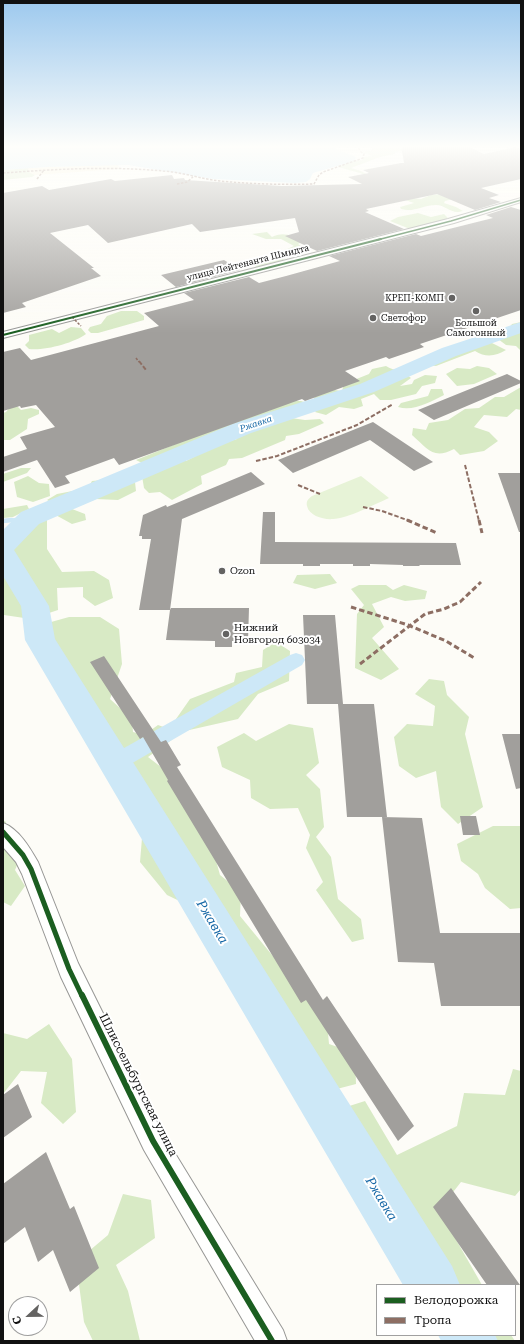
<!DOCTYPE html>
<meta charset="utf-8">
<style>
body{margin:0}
#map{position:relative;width:524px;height:1344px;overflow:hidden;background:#fdfcf7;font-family:"Roboto Serif",serif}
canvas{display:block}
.frame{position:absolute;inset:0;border:4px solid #111;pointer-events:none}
.legend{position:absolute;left:376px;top:1284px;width:140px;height:52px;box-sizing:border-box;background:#fff;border:1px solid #a0a0a0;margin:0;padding:5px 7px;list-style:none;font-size:12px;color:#111}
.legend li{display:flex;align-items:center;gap:8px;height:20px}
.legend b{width:20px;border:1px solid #a0a0a0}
.north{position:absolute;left:8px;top:1296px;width:40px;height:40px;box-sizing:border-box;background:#fff;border:1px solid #a0a0a0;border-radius:50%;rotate:248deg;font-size:11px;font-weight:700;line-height:16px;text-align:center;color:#111}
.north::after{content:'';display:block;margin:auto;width:14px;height:18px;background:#646362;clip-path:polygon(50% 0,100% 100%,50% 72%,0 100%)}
</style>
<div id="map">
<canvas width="524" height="1344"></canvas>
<div class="frame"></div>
<ul class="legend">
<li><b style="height:5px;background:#1b5e20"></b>Велодорожка</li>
<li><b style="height:5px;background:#8d6e63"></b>Тропа</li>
</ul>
<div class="north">С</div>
</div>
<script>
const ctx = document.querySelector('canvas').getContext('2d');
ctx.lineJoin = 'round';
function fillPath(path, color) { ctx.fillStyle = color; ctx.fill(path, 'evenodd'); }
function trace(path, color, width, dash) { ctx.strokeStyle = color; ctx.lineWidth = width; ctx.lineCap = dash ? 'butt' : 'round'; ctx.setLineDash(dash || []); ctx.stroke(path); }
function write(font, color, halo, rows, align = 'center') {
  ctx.font = font + ' "Roboto Serif",serif'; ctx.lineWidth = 4; ctx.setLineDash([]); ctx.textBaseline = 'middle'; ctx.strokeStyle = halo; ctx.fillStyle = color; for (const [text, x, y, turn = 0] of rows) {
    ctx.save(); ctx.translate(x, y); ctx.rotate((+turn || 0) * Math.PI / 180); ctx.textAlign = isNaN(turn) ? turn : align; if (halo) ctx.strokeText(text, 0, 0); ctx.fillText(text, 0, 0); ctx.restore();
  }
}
fillPath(new Path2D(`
 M361 476 389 498C375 504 347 519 333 519 324 520 309 516 307 506 306 501 308 499 312 496Z`), '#e7f3d7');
fillPath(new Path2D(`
 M371 145H402L400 148 405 150 395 152V154L380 157 351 168 361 171 380 182 360 173 338 167 350 161 362 160 364 157 372 156 363 152 370 151 373 149Z
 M28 168 29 172 35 175 32 177 3 180V170Z
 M458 192 466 196 445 201 444 203 456 207 463 211C451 215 446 205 436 205 424 205 413 213 401 209L400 207 414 203 405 200 412 198 421 199 431 195Z
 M418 213 431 217 444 214 448 218 433 224 410 229 390 221 398 217Z
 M267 232 272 237C283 231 293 236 304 241L298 244 304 248C295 255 284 257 277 265L257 268 253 263 274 259 271 256 294 246 281 239H266L252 234Z
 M121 311H137L144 316V320L98 333H91L88 330 90 327 101 324 107 316Z
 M521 322V351L516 346 506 345 498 339 492 343 506 350C496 356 486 358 475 351L436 366 427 365 457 350H465L467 347 486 341 483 334 497 329 509 328 512 324Z
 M71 327 81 328 86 334C74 343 44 351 29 349L25 345 29 341V335L52 329 59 333Z
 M386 366C394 371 404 371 411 378L400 386 412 384 414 380 425 375 437 376 435 383 422 386 416 394 391 400H380L374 394 361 399 363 406 354 409 339 407 326 415 315 412 320 405 314 400 315 393 327 389 342 391 344 384 369 374 372 369Z
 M477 366 489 368 497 374 474 384 457 386 446 374 457 368 470 369Z
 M521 387V410L516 409 507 417 484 415 474 427 489 432 498 441 484 451 460 455 454 449C433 460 428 449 412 435L413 428 426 430 429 423 448 420 465 409 479 408 495 397H504Z
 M431 389H442L444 395C430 402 413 412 398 407L401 403 428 396Z
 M281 401H301L310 404 300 412 248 424 146 465 136 460 255 412 269 411Z
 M11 406H17L21 410 31 408 39 410V414L28 419 27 429 10 440H3V413L6 412Z
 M291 418 305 420 320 419 324 423 299 434 286 436 285 440 242 458 229 459 226 465 201 476 202 484 172 500 160 492 149 493 144 488 142 476 175 461H186L217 445 237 439 238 434 253 432 260 427Z
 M21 468H31L27 473 3 482V474Z
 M28 476 39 483 49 484 50 496 33 502 17 497 14 482Z
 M121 478 135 482 136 491 118 500 96 499 72 509 85 514 86 520 72 524 52 513 55 505 47 500 57 494 88 488 92 481Z
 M27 505 29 509 13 517 3 518V509Z
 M38 512 47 518V549L62 572 94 571 109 580 113 598 95 606 83 597V587L57 588 58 610 31 619 4 615 3 538 22 524 25 516Z
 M330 574 337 583 315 589 293 583 297 575Z
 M359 585H386L393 590 404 585 427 591 425 599 405 601 391 597 372 604 384 627 372 638 399 669 381 680 355 668 357 614 364 605 351 589Z
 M69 617H100L119 629 122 664 110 699 132 719 133 732 144 735 158 725 169 729 173 739 148 757 170 774 208 832 220 875 241 892 240 916 327 1022 329 1044 355 1053 356 1084 333 1090 315 1071 306 1050 268 1048 255 1029 253 1002 220 951 225 923 167 895 140 862 146 790 130 783 111 753 113 739 94 722 90 709 66 694 67 676 38 648 44 624Z
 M276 642 290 651 289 681 258 694 238 719 185 731 176 719 190 699 234 682 236 673 262 667 263 650Z
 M429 679 444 681 447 695 469 717 465 734 483 807 458 824 441 807 436 771 416 778 399 766 394 737 407 724 433 726 435 706 415 694Z
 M289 724 313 728 319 763 306 775 320 789 324 827 316 837 331 857 338 899 361 919 364 939 352 942 316 890 323 882 306 848 310 835 298 808 270 809 251 798 250 780 222 767 217 747 244 733 256 741Z
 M3 820 6 822 4 835 21 856 15 870 25 886 11 906 3 902Z
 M493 826H521V908L510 909 485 888 478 874 461 861 457 844Z
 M49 1024 72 1059 76 1112 63 1124 41 1103 47 1072 21 1071 3 1094V1033L27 1039Z
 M513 1069 521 1071V1189L515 1196 461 1182 439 1210 482 1285H445L439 1273 401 1240 393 1200 342 1128 343 1108 365 1101 397 1155 457 1126 464 1093 505 1095Z
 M123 1194 151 1200 155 1238 116 1265 128 1291 140 1341H93L84 1322 76 1262 108 1235Z
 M477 1335H511L515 1341H482Z`), '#d8eac5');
fillPath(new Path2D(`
 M95 165H118L119 169 35 175 29 172 28 168Z`), '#fcf4d9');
fillPath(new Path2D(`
 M3 145H327L336 148V149C343 153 349 153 356 157L354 161 313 173 310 179 306 182 295 183 213 179 128 165 47 167 3 170Z`), '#cde8f7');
trace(new Path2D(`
 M3 521 30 518`), '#cde8f7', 3.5);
trace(new Path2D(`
 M3 521 12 520`), '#cde8f7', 4.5);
fillPath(new Path2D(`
 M296 653 302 655 305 660 302 665 122 769 115 772 108 769 105 763 108 757 290 655Z`), '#cde8f7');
fillPath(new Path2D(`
 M521 322V333L456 356 374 392 251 433 39 524 14 550 49 606 55 639 452 1266 460 1285H403L25 640 21 606 3 576V530L21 512 235 423 360 384 442 348Z
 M438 1335H495L498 1341H441Z`), '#cde8f7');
fillPath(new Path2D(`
 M401 145H465L484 154 515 147 521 149V179L481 188 499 195 489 198 501 202 475 210 437 194 366 209 369 211 365 212 404 229 317 251 285 236 299 232 295 218 200 232 192 224 108 243 88 225 50 233 94 268H91L101 276 22 303 26 307 3 313V193L42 186 49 190 111 179 115 181 172 175 174 179 184 178 185 180 282 186 362 184 348 177 369 173 363 170 401 163H404Z
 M511 207 521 210V310L420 344 424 347 389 359 386 357 345 371 360 381 305 401 302 399 119 465 114 458 65 476 70 483 55 488 37 460 3 472V457L27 449 20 437 55 427 36 405 21 408 20 406 3 411V352L20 348 31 360 159 326 144 313 194 300 184 293 249 277 259 283 286 276 340 261 329 256 416 234 421 236 493 218 486 215Z
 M224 260 240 270 176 287 161 275Z
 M507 374 521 381V383L434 420 418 410Z
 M373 422 433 462 414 471 370 440 293 473 278 460Z
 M251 472 265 484 182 519 170 610 171 608H249L248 641H232V647H215V641L166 640 170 610H139L151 539H142V536H139L143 515 166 505 167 507Z
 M498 473H521V532H519Z
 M263 512H275V542L456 543 461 565H419L420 566H403V565L370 564V566H353V564H320V566H303V564H260Z
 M303 615H335L343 704H307Z
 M104 656 161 742 166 740 181 765 177 767 323 1000 327 996 414 1126 398 1141 306 1000 301 1003 167 781 168 780 143 737 140 739 90 662Z
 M338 704H374L387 817H347Z
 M502 734H521V788L516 789Z
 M460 816H476L480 835H463Z
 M382 817 422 818 440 933H521V1006H441L434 963 398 962Z
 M18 1084 32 1117 3 1138V1095Z
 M46 1152 70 1209 74 1206 99 1268 70 1292 53 1250 38 1262 25 1227 3 1244V1184Z
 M451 1188 520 1285H487L433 1207Z`), '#a19f9c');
const minor = new Path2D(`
 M521 198V202L454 223 3 338V332L448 219Z
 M3 823C19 829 30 848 38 862L78 963 162 1132 283 1330 287 1341H255L144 1150 61 977 22 874 16 862 3 847Z`);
trace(minor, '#979795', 2);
fillPath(minor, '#fffffe');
trace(new Path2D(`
 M3 173C57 169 110 166 163 171 182 172 201 179 220 181 251 184 283 185 314 184L319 175 323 172 363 158 364 154 360 151 357 145
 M37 179 44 170
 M177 184 187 182 193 177
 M72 317 81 326
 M136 358 139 362`), '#8d6e63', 1.5, [2.5, 1.5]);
trace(new Path2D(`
 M139 361 146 370
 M256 461 277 456 357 425 393 404
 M465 465 479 521
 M298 485 320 494
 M363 507 382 511 410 521`), '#8d6e63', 2, [4.5, 2]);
trace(new Path2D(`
 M407 520 437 533
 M479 520 482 533
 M351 607 408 625 446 641 476 659
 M360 664 425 614 444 609 460 602 481 582`), '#8d6e63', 3, [5.5, 3]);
trace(new Path2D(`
 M377 240 451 221 521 200`), '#1b5e20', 1.5);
trace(new Path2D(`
 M3 335 381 239`), '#1b5e20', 2);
trace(new Path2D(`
 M3 832 23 855 31 869 69 969 82 996`), '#1b5e20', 5);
trace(new Path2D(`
 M82 995 153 1141 272 1341`), '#1b5e20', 6);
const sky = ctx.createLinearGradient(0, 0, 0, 333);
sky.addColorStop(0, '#9dc9ee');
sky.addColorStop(0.44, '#fefefb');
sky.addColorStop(1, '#fefefb00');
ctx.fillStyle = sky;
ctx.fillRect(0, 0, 524, 333);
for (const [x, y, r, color] of [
 [452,298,4,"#646362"],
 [476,311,4,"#646362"],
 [373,318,4,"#646362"],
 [222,571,4,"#646362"],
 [226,634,4,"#646362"]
]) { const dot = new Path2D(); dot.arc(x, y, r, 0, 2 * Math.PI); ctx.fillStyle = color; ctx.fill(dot); trace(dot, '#fff', 1.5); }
write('9px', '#111', '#fff', [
 ["улица Лейтенанта Шмидта",248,263,-14]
]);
write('9px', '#111', '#fff', [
 ["КРЕП-КОМП",444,298],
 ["Светофор",381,318,"left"],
 ["Большой",476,323,"center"],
 ["Самогонный",476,333,"center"]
], 'right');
write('italic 9px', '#1768a6', '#fff', [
 ["Ржавка",256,424,-19]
]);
write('10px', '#111', '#fff', [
 ["Ozon",230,571],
 ["Нижний",234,628],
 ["Новгород 603034",234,640]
], 'left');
write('12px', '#111', '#fff', [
 ["Шлиссельбургская улица",138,1085,63]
]);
write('italic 13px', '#1768a6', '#fff', [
 ["Ржавка",212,922,59],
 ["Ржавка",381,1199,59]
]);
</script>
